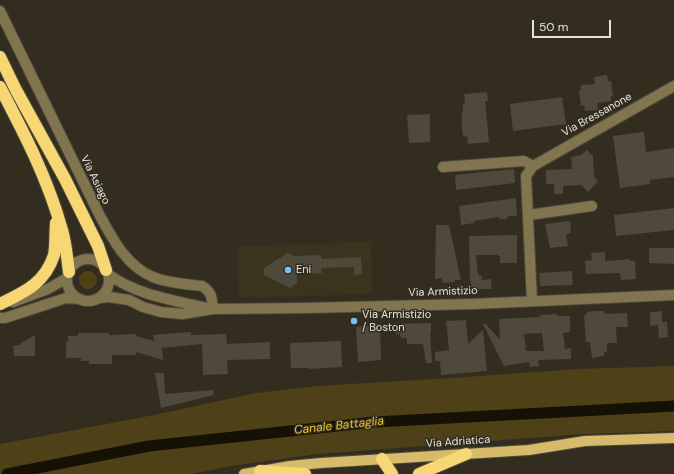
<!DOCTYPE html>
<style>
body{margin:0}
#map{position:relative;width:674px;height:474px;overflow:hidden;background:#322d1f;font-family:"DM Sans",sans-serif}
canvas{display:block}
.scale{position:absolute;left:532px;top:20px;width:79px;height:18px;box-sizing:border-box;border:2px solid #e6e3db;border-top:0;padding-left:5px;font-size:12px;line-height:14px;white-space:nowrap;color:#e6e3db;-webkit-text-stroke:3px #322d1f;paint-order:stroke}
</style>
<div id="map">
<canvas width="674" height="474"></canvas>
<div class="scale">50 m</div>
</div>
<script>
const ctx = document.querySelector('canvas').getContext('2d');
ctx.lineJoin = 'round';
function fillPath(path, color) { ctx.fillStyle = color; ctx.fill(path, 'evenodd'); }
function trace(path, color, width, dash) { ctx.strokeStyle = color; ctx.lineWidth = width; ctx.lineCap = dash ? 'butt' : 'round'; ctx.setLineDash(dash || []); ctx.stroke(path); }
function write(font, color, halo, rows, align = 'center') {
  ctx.font = font + ' "DM Sans",sans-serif'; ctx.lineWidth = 3; ctx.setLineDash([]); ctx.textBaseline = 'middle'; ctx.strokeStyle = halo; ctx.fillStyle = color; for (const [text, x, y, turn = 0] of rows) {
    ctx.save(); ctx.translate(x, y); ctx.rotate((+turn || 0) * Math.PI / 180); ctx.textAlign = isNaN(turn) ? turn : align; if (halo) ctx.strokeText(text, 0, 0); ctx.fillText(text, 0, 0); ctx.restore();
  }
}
fillPath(new Path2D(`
 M371 242 372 294 239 298 237 246Z`), '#3a341f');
fillPath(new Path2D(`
 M79 280a9 9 0 1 1 18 0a9 9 0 1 1-18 0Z
 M674 366V431L583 434 318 454 231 466 191 474H0V444L154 415 256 393 317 386 452 378 577 369Z`), '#4e4117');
trace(new Path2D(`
 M7 474 149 446 375 422 674 406`), '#151105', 11);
fillPath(new Path2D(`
 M607 75 608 81H611L613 96H611V101L597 103 598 110 585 111 584 105 581 106 579 90H581V85L595 84 594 77Z
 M487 92 488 101H485L489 142 468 144 467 136 463 137 462 128V111H463V103H465L464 94Z
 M562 97 566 124 513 131 510 104Z
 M430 114V142L409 143 407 115Z
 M644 132 646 152 674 148V177L650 180V184L620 188 613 136Z
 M587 150 593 156 594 177 598 181 588 192 581 185 563 186V194H554V184H546V170L572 169 571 157 581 155Z
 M514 169 515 183 456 190 455 175Z
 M516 198 517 216H508L507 219H499V217L474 221V223L461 225 459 206Z
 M674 208V230L616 236 614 215Z
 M570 221 571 233 566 234 568 246 550 248 545 224Z
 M436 225H449L461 280H455V282L443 283 442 278 435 279Z
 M517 235V263H500V256H498V255H476L478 274H479V276H482V280L491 279 492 289H472L470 279 469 236Z
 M649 248H674V264L649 263Z
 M605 252V261L630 259V261H635L636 279 621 280 620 273 586 274 585 261 592 260 591 253Z
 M288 253 294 256 321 255V259L361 257 362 274 354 275V267L321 268 322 273 297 274V283L290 288 264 275V268Z
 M572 271 573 285 540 286 539 273Z
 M594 311H604L605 314 627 313 628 327H616L617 343H607V352H604V356L592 358 590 342H586L584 315H587V312Z
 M662 311V322H667L668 337 659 338 658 325 650 326V312Z
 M557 314V316H570V332L563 333 565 349 571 348V359L538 360 539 366 530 367 529 362 504 366 483 324 485 323 500 340 499 319 541 317 540 315ZM542 333 544 351H526L524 334Z
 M466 320 468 344 483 330 487 371 441 375 440 361H435V352L449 350 446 321Z
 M431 323V332H430L432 363H426L423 344H407V338H401L400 334H396V324Z
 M380 325 381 360 358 362 356 327Z
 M191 332V335L226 334 227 344 270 342V359L227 360 228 374 203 375 202 344 162 348 163 360 136 352V355H112V364H89V361H81V358H66V342H68V336H78V333H109V335L136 334V336L154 341 153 335Z
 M35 335V356H14L13 346 20 345 21 343Z
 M341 341 342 367 309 369V368H291L290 343Z
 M155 373H164L165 394 213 390 214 395 161 408Z`), '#4e493b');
const minor = new Path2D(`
 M0 11 99 214C112 238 126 266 153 277 167 283 186 284 202 286 212 292 212 298 213 309
 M443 167 524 161 533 166
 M529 215 592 206
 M67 280a21 21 0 1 1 42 0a21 21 0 1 1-42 0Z
 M108 274C136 295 173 300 207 308
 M99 298 109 297 129 300 143 307 161 312 182 314 213 309 307 308 472 304 674 295
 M532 301 526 176 533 166 674 86
 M13 302 48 289 67 278
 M0 318H5L66 298 80 299`);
const major = new Path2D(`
 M244 474 290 466 321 463 529 450 585 441 674 438`);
const highway = new Path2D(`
 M0 57 16 90 65 179 98 246 106 270
 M0 87C24 133 48 179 62 230 66 243 67 258 69 272
 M0 304C25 292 45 283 54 255 56 245 55 233 56 223
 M382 459 392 474
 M260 471 305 474
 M419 474 466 454`);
trace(minor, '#4f4a3d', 12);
trace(major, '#4f4a3d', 12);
trace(highway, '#4f4a3d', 14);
trace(minor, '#81754f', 10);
trace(major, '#d6bb6a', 10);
trace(highway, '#f7d774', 12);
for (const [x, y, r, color] of [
 [288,270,4,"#76c0f7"],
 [354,321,4,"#76c0f7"]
]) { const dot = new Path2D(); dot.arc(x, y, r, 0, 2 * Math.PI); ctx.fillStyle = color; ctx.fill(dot); trace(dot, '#322d1f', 1.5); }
write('11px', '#e6e3db', '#322d1f', [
 ["Via Bressanone",597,115,-29],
 ["Via Asiago",95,180,64],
 ["Via Armistizio",443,292,-2],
 ["Via Adriatica",458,442,-4]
]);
write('11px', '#e6e3db', '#322d1f', [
 ["Eni",296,270],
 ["Via Armistizio",362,315],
 ["/ Boston",362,328]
], 'left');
write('italic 12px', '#e9c133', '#322d1f', [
 ["Canale Battaglia",339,426,-6]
]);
</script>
